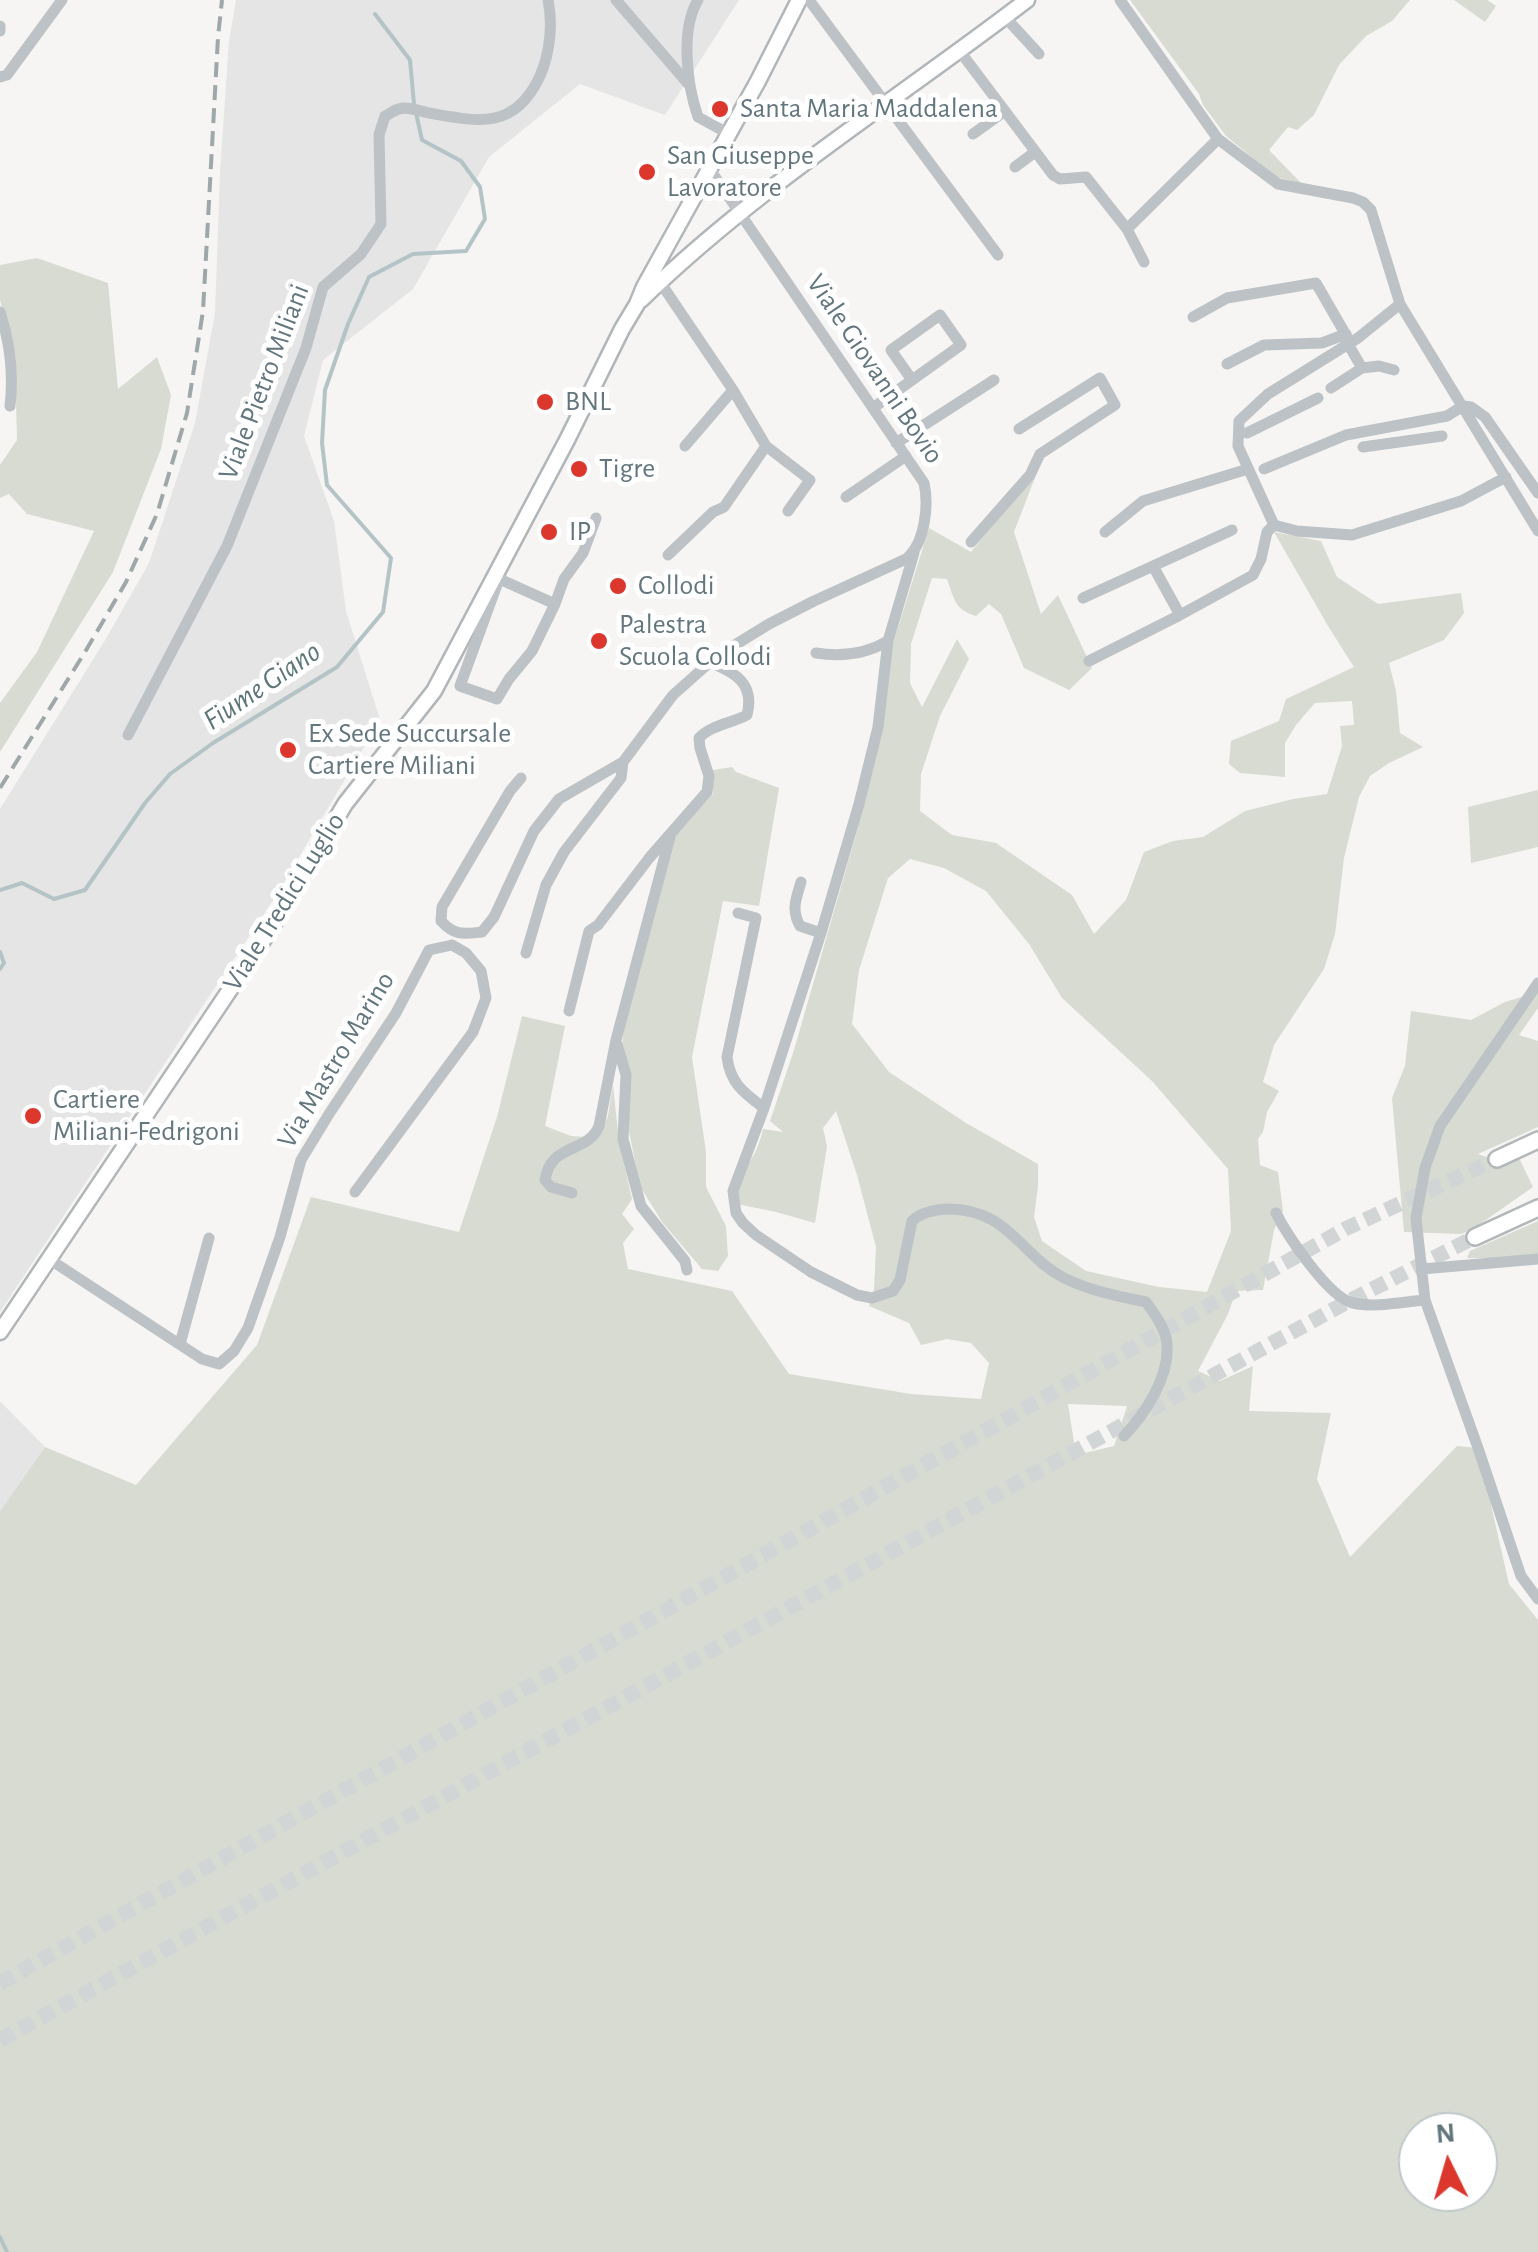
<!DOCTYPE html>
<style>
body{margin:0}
#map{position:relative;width:1538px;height:2252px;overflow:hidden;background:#f6f5f3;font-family:"Alegreya Sans",sans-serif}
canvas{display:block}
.north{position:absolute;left:1398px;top:2112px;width:100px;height:100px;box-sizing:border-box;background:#fff;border:2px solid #c0c8cb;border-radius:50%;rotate:355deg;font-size:28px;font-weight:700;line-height:40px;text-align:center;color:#62767d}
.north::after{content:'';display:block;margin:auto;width:35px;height:45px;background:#dc372c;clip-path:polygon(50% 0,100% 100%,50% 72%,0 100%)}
</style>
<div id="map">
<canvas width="1538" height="2252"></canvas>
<div class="north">N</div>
</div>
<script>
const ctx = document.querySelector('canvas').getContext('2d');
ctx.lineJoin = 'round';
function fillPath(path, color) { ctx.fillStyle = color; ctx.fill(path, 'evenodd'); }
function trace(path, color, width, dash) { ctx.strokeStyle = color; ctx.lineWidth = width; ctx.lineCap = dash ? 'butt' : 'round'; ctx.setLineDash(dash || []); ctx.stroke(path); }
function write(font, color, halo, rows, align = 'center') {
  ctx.font = font + ' "Alegreya Sans",sans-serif'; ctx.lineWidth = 10; ctx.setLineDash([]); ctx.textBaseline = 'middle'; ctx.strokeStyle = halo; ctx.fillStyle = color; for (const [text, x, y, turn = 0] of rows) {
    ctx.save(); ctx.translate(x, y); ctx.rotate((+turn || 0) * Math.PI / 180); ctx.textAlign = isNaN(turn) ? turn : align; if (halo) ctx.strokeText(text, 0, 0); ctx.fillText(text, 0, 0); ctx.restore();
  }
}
fillPath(new Path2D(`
 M236 0H739L665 115 580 84 489 157 413 289 323 360 304 436 334 521 346 611 380 720 279 891 0 1312V809L107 637 149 563 195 423 215 313 220 172 229 41Z
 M0 1401 45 1447 0 1511Z`), '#e4e5e4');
fillPath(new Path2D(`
 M1130 0H1410L1392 21 1366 36 1339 65 1314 115 1297 130 1288 127 1269 150 1302 184 1276 177 1226 136 1203 105 1199 94Z
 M1454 0H1487L1496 6 1485 22Z
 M37 258 108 283 118 389 157 357 171 395 161 449 113 572 0 752V703L37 652 94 531 27 514 9 494 0 498V465L17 440 15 360 0 300V265Z
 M1041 462 1014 532 1041 614 1058 595 1092 668 1069 690 1024 668 1001 614 989 604 976 616C955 610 954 599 947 579L932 578 911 644 910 683 922 707 957 639 969 659 940 716 921 774 920 811 952 835 996 843 1072 895 1094 934 1126 900 1144 852 1173 841 1203 837 1245 811 1293 799 1327 794 1342 746 1340 726 1354 725 1352 701 1315 703 1296 725 1285 743V777L1240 773 1229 764 1231 741 1279 721 1286 699 1354 667 1328 626 1274 532 1321 541 1337 577 1378 604 1461 593 1464 613 1444 640 1389 663 1396 691 1400 733 1423 747 1389 763 1370 776 1359 797 1344 858 1335 934 1324 969 1274 1045 1263 1082 1279 1091 1267 1112 1263 1132 1258 1139 1260 1165 1278 1172 1283 1211 1274 1230 1263 1290 1236 1291 1228 1314 1198 1371 1220 1381 1253 1366 1249 1411 1331 1413 1317 1479 1350 1557 1457 1446 1478 1448 1509 1584 1538 1620V2252H0V1511L45 1447 136 1485 257 1345 311 1197 459 1232 497 1117 522 1016 565 1026 545 1126 571 1136 598 1138 608 1116 613 1085 619 1142 632 1199 622 1214 634 1229 623 1243 628 1269 732 1291 789 1374 911 1394 981 1399 989 1363 971 1343 947 1339 921 1345 909 1323 869 1306 874 1289 876 1247 857 1175 836 1111 823 1128 827 1146 815 1223 776 1212 737 1204 730 1185C748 1166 757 1155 763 1129L783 1132 770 1121 794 1050 857 831 892 647 929 528 971 552ZM910 859 944 868 986 891 1029 944 1062 998 1152 1081 1228 1169 1231 1231 1207 1292 1159 1287 1086 1271 1042 1241 1034 1217 1038 1186V1164L966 1123 889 1072 852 1024 859 970 888 878ZM1068 1404 1127 1406 1114 1446 1076 1455ZM1418 2132H1478V2192H1418Z
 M732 767 736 772 779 788 759 906 723 901 692 1057 706 1152V1187L726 1226 728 1256 718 1271 702 1269 662 1222 640 1186 627 1122 621 1071 623 1034 669 842 713 794V770Z
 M1538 790V847L1471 863 1468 807Z
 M1538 992V1008L1519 1035 1538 1041V1127L1478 1154 1505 1164 1519 1158 1533 1187 1473 1229 1461 1234 1404 1232 1392 1098 1405 1066 1411 1011 1471 1020 1505 1002Z
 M1538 1221V1258H1467L1470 1251Z`), '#d7dbd2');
trace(new Path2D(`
 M375 14 410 60 414 104
 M0 890 22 883 54 899 85 890 145 803 170 774 213 743 337 667 383 612 391 558 327 485 322 443 325 390 348 324 369 277 413 254 466 251 485 219 480 187 461 161 422 140 416 113
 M0 952 4 963 0 969
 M0 2237 7 2252`), '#b4c4c6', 4);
trace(new Path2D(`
 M0 1983 1345 1229 1497 1159
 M0 2040 1349 1301 1475 1237`), '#d1d5d6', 15, [15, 8]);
const major = new Path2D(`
 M641 300C758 186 898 99 1027 0
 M0 1332 272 927 345 804 434 691 567 440 622 329 637 304 644 287 758 81 799 0`);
const highway = new Path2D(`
 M1497 1159 1538 1140
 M1475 1237 1538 1208`);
trace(major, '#b0b6b9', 19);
trace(highway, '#b2b7b9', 20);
trace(new Path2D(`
 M616 0 690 86
 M698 0C680 30 687 85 698 117L729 134
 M809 0 998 255
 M1120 0 1218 139 1278 184 1353 198 1363 202 1371 210 1400 304 1538 531
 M1005 17 1039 54
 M0 26V31
 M959 50 1053 175 1060 179 1086 177 1127 229 1144 262
 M0 77 7 75 62 0
 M973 134 1005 111
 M1015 167 1035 152
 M1127 229 1218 139
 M660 282 733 390 766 446 810 480 788 511
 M0 312C10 343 14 373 10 406
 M1193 317 1227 298 1316 283 1350 342
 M1227 364 1264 345 1322 343 1346 334
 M1362 368 1379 366 1394 370
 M1331 388 1362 368 1348 344
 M873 408C902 387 932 366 961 345L940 315 891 350 912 380
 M1247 433 1318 398
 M896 443 994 380
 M685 446 733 390
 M1363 447 1442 436
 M1264 469 1346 435 1447 416 1463 406 1471 407 1485 417 1538 493
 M846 497 906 456
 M1274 525 1238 446 1239 421 1268 394 1358 338 1400 304
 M1274 525 1297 531 1352 535 1461 501 1506 477
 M1105 532 1143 501 1248 469
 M971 542 1030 475 1040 454 1115 405 1100 378 1019 429
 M914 553 888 641 878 727 859 804 821 933 764 1108 733 1191 736 1213 743 1223 756 1235 811 1272 857 1295 872 1298 893 1291 900 1280 912 1221C922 1212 934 1210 947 1209 1008 1208 1020 1255 1064 1278 1090 1291 1118 1296 1146 1302 1154 1313 1166 1329 1167 1344 1170 1376 1145 1414 1124 1436
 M668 555 713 512 724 507 766 446
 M1153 566 1180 615
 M495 577 555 604 564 579 583 553 596 518
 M499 579 460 686 497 699 509 679 532 651 555 604
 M1083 598 1232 530
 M816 653C841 657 866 654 888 641
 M1089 661 1180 615 1253 575 1261 559 1267 532 1274 525
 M128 735 227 546 306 348 323 287 361 254 381 224 379 135 385 116C390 114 394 110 399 109 407 106 420 111 429 113 479 122 515 130 540 76 550 53 553 24 548 0
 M521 778 510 791 442 907 441 921C455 936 463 934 482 932L494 917 534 831 559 799 623 762 673 695 717 656 769 624 814 601 906 559C925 544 929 505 924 483L709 168
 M801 882C796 899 791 910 800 926L821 933
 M738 913 756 918 727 1057C730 1083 744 1093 764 1108
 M526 953 546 885 564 852 621 778 623 762
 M1538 983 1440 1126 1425 1168 1416 1218 1425 1300 1478 1448 1521 1576 1538 1599
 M569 1011 589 931 598 925 650 857 707 792 709 776 700 748 699 738C711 725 732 723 747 715 755 683 736 674 710 662
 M617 1044 626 1075 623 1139 641 1206 685 1261 687 1270
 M355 1192 473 1032 486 998 481 971 466 953 452 945
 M572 1193 551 1187 545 1180C551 1142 588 1154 599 1126L616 1040 670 837
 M1276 1213C1287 1235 1329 1298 1353 1303 1375 1308 1402 1302 1425 1300
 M49 1259 202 1359 219 1364 234 1351 248 1328 280 1237 301 1160 329 1114 396 1013 429 950 452 945
 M1422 1269 1538 1259
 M180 1344 209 1238`), '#bcc2c5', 11);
trace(major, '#fff', 14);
trace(highway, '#fff', 15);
trace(new Path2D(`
 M0 788 85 652 126 582 157 514 187 413 203 311 218 37 222 0`), '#9ea7aa', 4, [15, 8]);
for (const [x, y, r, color] of [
 [720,109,10,"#dc372c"],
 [647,172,10,"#dc372c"],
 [545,402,10,"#dc372c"],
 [579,469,10,"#dc372c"],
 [549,532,10,"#dc372c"],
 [618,586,10,"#dc372c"],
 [599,641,10,"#dc372c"],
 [288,750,10,"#dc372c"],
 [33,1116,10,"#dc372c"]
]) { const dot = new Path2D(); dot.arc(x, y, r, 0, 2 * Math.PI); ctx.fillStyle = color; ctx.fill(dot); trace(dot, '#fff', 4); }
write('28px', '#62767d', '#fff', [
 ["Santa Maria Maddalena",740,109],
 ["San Giuseppe",667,156],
 ["Lavoratore",667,188],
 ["BNL",565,402],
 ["Tigre",599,469],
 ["IP",569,532],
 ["Collodi",638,586],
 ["Palestra",619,625],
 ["Scuola Collodi",619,657],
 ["Ex Sede Succursale",308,734],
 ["Cartiere Miliani",308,766],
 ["Cartiere",53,1100],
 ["Miliani-Fedrigoni",53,1132]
], 'left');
write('28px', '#62767d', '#fff', [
 ["Viale Giovanni Bovio",875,369,56],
 ["Viale Pietro Miliani",264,382,-69],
 ["Viale Tredici Luglio",284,902,-58],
 ["Via Mastro Marino",336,1060,-59]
]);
write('italic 30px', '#5d7678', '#fff', [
 ["Fiume Giano",262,686,-34]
]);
</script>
